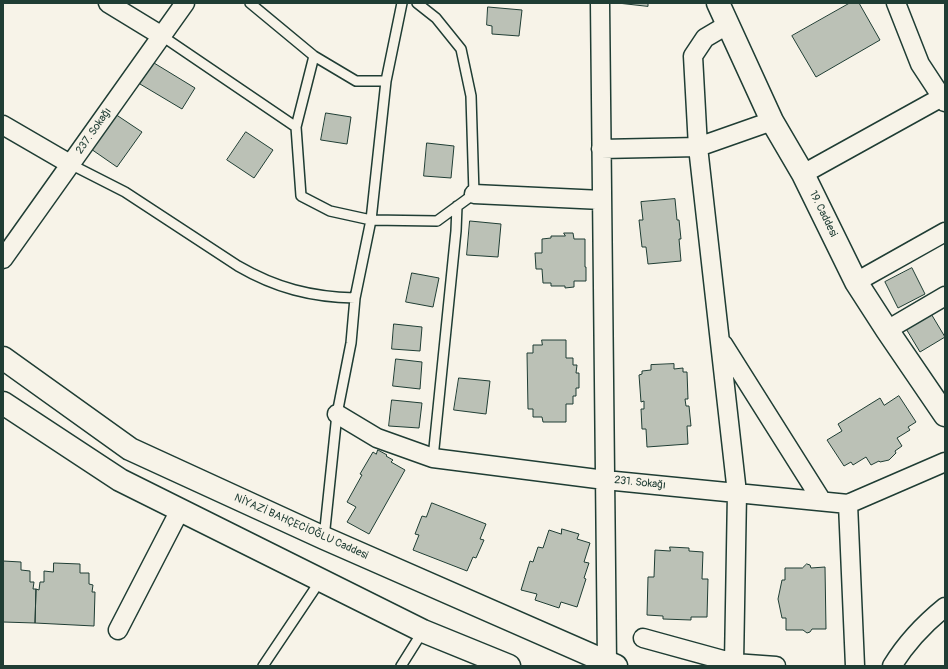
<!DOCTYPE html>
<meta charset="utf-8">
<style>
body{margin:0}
#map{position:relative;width:948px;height:669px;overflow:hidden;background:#f7f3e8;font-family:Pangolin,sans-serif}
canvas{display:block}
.frame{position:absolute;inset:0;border:4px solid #1f3d34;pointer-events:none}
</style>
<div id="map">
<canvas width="948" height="669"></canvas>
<div class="frame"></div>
</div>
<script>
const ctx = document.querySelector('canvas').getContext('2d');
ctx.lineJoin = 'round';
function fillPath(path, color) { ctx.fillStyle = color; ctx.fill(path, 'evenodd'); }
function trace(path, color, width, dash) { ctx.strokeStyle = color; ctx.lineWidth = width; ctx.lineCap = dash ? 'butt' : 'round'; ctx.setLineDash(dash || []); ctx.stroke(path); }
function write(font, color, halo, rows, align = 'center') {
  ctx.font = font + ' Pangolin,sans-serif'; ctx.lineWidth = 4; ctx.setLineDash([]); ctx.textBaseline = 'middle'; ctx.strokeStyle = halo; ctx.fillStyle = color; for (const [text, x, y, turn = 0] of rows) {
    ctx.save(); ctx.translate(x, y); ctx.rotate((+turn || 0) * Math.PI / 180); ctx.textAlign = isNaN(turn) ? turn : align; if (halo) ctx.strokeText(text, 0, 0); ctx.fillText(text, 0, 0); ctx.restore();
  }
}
const building = new Path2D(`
 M618 3H648V6Z
 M850 3H859L880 40 816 77 792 36Z
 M488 7 522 10 519 36 492 34V26L487 25Z
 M154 63 195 88 182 109 140 84Z
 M326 113 351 117 347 144 321 140Z
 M115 114 142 132 117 167 91 149Z
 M246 132 273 150 254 178 227 160Z
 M427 143 454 146 451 178 424 176Z
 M675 199 677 220H679L681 239H679L681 261 648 264 646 247H642L639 220H643L641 202Z
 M470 221 501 224 498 257 467 255Z
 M564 233H573L574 239H585V267H586V281H574V287L565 288V286H551V283H543L542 269H536L535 253H542V239L551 238V236H565Z
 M912 268 925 294 898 308 885 282Z
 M412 273 439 278 433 307 406 302Z
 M930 312 945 337 920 352 905 327Z
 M394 324 422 327 420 351 392 349Z
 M542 340H566V358H573V365H577L576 373H579V388H576V396H573V404H566V422H543L542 417H533V409H528L527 353H533V345H542Z
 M396 359 422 362 420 389 393 386Z
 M674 364V369L683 368V372H687L688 399H685L686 406H689L691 426H687L688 444 647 447 646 429H642L641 409H644V401L641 402 639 375 642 374V371L651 370V365Z
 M459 378 490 381 486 414 454 410Z
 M899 396 916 422 908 427 910 430 897 438 902 446 895 451 896 453 889 460 880 462 879 461 871 465 866 457 853 465 851 462 844 466 827 440 842 431 838 424 880 398 884 405Z
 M392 400 422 403 419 428 389 426Z
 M378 450 387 455 386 456 393 460 391 462 405 470 369 534 347 522 356 507 347 502 362 475 360 474 373 452 376 454Z
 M432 503 486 524 480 539 484 540 476 558 473 557 467 571 413 550 419 535 415 534 422 516 426 517Z
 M562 529 579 534 577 539 590 543 584 562 589 563 584 578 586 579 577 607 561 602 559 608 535 600 537 594 521 590 530 561 533 562 538 547 543 548 549 530 561 534Z
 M670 547 689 548V551L703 552 702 579H708L707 617H691V620L663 619V616L647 615 648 577H654L655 550 670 551Z
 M3 561 21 562V570L30 571V582H34L33 589H36L35 623 3 622Z
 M54 563 80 564V573H89V584L93 585 92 592H95L94 626 35 623 36 589 39 590 40 582H44V571L53 572Z
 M807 564 810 565 811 568 825 567 826 629H812L810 632 807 633 803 630H786V618H782L778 599 782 580H785V568H802Z`);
fillPath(building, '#bbc1b6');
trace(building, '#1f3d34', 1);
const service = new Path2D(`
 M250 3 314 56 356 81H386
 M162 36 296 127
 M314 56 296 127 301 196 330 211 371 220 437 221 474 194 471 96 461 49 436 18 417 3
 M70 164 125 192 238 266C276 288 311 297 355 298
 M433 458 456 231 457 206
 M324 538 337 414 351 343 355 298 371 220 386 81 402 3
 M263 666 320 581
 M401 666 423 631`);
const minor = new Path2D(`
 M108 3 162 36
 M600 3 607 663
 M896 3 920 64 945 102
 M727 25 705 38 693 56 698 147 737 493 734 663
 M3 125 70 164
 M601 149 698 147 772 121
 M803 174 942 97
 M474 194 602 200
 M3 259 185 3
 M856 282 945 232
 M887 330 945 296
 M723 344 822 501
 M337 414 377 438 433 458 605 480 848 504 945 462
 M848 504 855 666
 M118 630 180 510
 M643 638 734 663 776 666
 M892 666C906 643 924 624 945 607`);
const tertiary = new Path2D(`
 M718 3 772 121 803 174 856 282 887 330 945 415`);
const primary = new Path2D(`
 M3 358 130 449 324 538 616 666
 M3 403 120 480 423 631 509 666`);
trace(service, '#1f3d34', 12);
trace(minor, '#1f3d34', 21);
trace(tertiary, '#1f3d34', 25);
trace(primary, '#1f3d34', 25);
trace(service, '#f7f3e8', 9);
trace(minor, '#f7f3e8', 18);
trace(tertiary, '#f7f3e8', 22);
trace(primary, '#f7f3e8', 22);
write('11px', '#1f3d34', '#f7f3e8', [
 ["237. Sokağı",94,131,-55],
 ["19. Caddesi",823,214,64],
 ["231. Sokağı",640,483,6],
 ["NİYAZİ BAHÇECİOĞLU Caddesi",301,527,24]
]);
</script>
